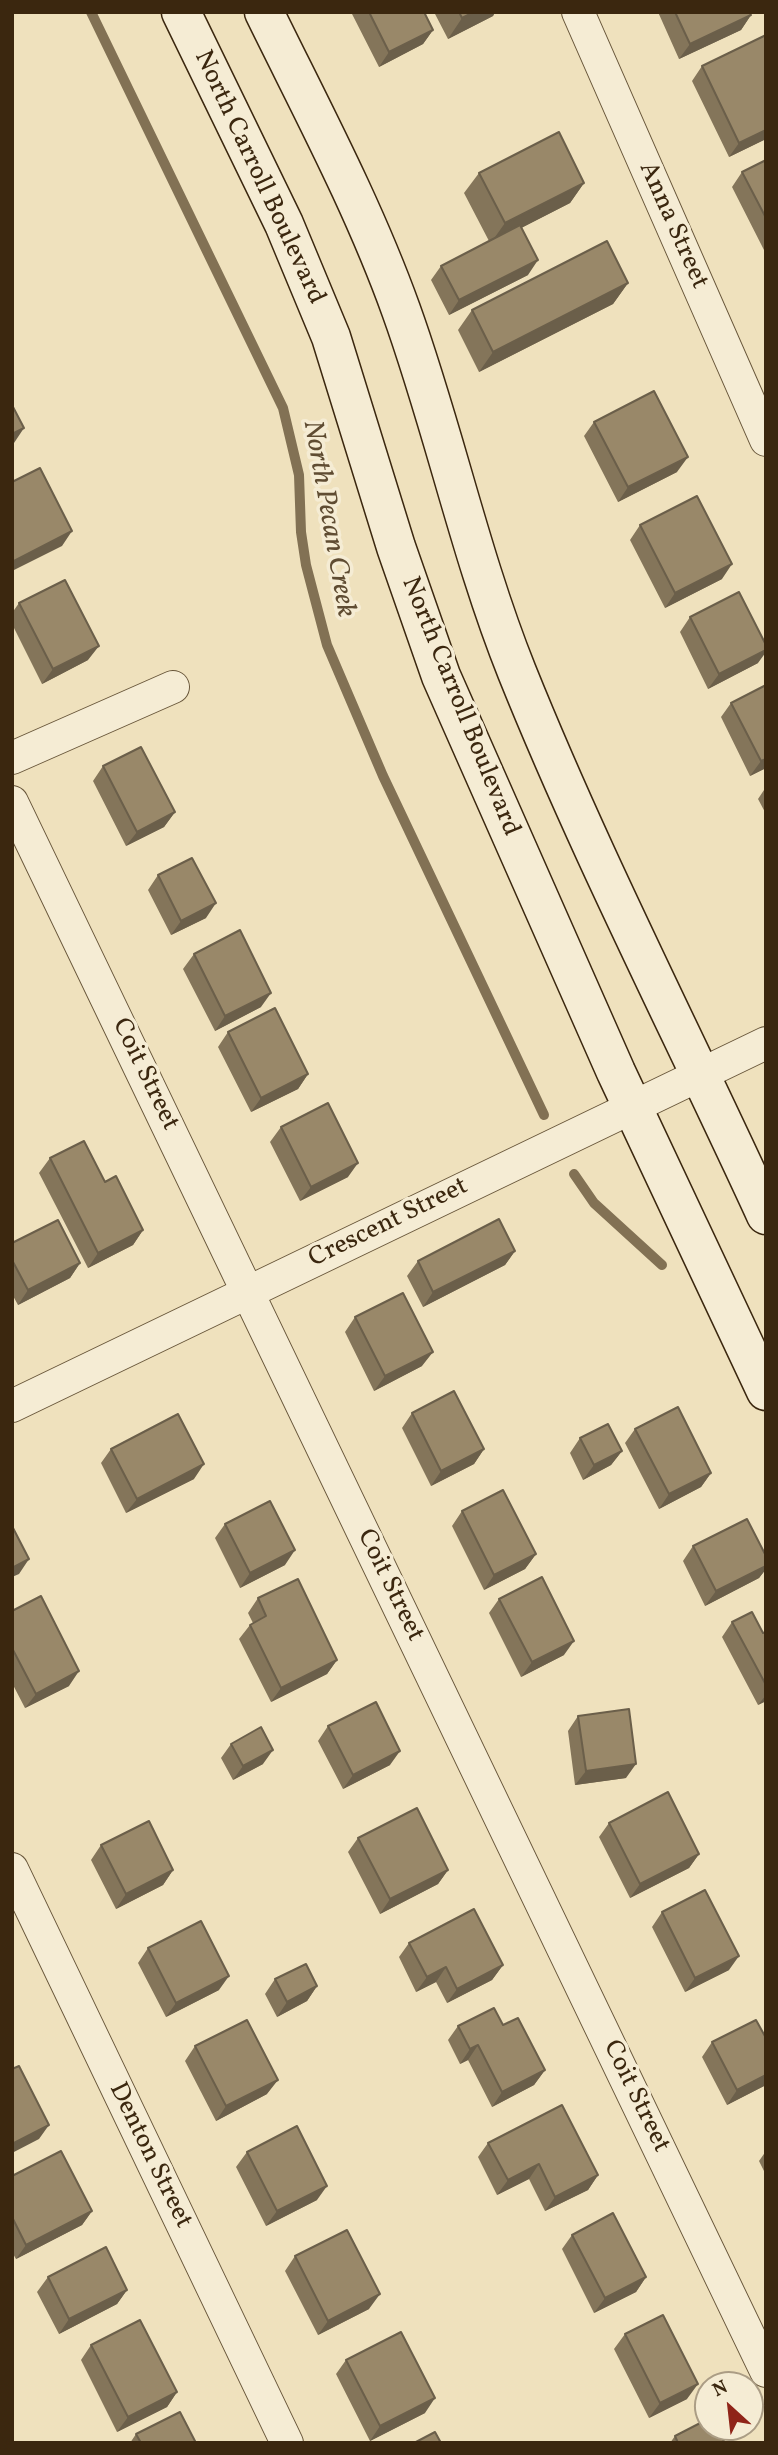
<!DOCTYPE html>
<style>
body{margin:0}
#map{position:relative;width:778px;height:2455px;overflow:hidden;background:#efe1bd;font-family:Vollkorn,serif}
canvas{display:block}
.frame{position:absolute;inset:0;border:14px solid #3b270f;pointer-events:none}
.north{position:absolute;left:694px;top:2371px;width:70px;height:70px;box-sizing:border-box;background:#f5ecd4;border:2px solid #ab9d85;border-radius:50%;rotate:333deg;font-size:19px;font-weight:700;line-height:28px;text-align:center;color:#3b270f}
.north::after{content:'';display:block;margin:auto;width:24px;height:32px;background:#8f2418;clip-path:polygon(50% 0,100% 100%,50% 72%,0 100%)}
</style>
<div id="map">
<canvas width="778" height="2455"></canvas>
<div class="frame"></div>
<div class="north">N</div>
</div>
<script>
const ctx = document.querySelector('canvas').getContext('2d');
ctx.lineJoin = 'round';
function trace(path, color, width, dash) { ctx.strokeStyle = color; ctx.lineWidth = width; ctx.lineCap = dash ? 'butt' : 'round'; ctx.setLineDash(dash || []); ctx.stroke(path); }
function fillPath(path, color) { ctx.fillStyle = color; ctx.fill(path, 'evenodd'); }
function write(font, color, halo, rows, align = 'center') {
  ctx.font = font + ' Vollkorn,serif'; ctx.lineWidth = 7; ctx.setLineDash([]); ctx.textBaseline = 'middle'; ctx.strokeStyle = halo; ctx.fillStyle = color; for (const [text, x, y, turn = 0] of rows) {
    ctx.save(); ctx.translate(x, y); ctx.rotate((+turn || 0) * Math.PI / 180); ctx.textAlign = isNaN(turn) ? turn : align; if (halo) ctx.strokeText(text, 0, 0); ctx.fillText(text, 0, 0); ctx.restore();
  }
}
trace(new Path2D(`
 M91 12 283 408 299 475 301 532 306 565 327 645 383 776 544 1115
 M574 1174 594 1203 662 1265`), '#827154', 10);
const minor = new Path2D(`
 M578 12 766 440
 M12 758 173 687
 M12 802 766 2371
 M12 1406 766 1043
 M12 1869 287 2443`);
const secondary = new Path2D(`
 M181 12 284 224 331 337 396 547 441 676 616 1072 766 1391
 M264 12C312 110 364 207 401 310 444 429 470 555 517 672 591 856 683 1034 766 1215`);
trace(minor, '#68563a', 34);
trace(secondary, '#3b270f', 41);
trace(minor, '#f5ecd4', 32);
trace(secondary, '#f5ecd4', 38);
fillPath(new Path2D(`
 M351 12H424L433 30 423 44 379 67Z
 M434 12H495L493 16 448 39Z
 M658 12H749L751 15 741 30 679 59Z
 M766 35V139L729 157 692 81 702 66Z
 M766 160V251L765 252 732 187 742 172Z
 M479 173 584 183 570 203 521 228 528 275 449 315 431 280 441 266 489 241 464 193Z
 M628 283 613 304 479 372 458 330 472 310Z
 M594 422 677 472 618 502 584 436Z
 M640 525 722 579 665 608 630 540Z
 M19 603 88 660 42 684 12 624V613Z
 M690 617 758 663 708 689 680 632Z
 M766 685V768L750 776 721 717 731 703Z
 M103 766 175 812 164 827 126 846 93 781Z
 M766 787V814L758 799Z
 M158 875 206 918 171 935 148 890Z
 M194 954 261 1007 215 1031 183 969Z
 M228 1032 308 1074 298 1089 251 1112 218 1047Z
 M281 1127 348 1177 300 1201 270 1142Z
 M50 1158 143 1230 133 1245 88 1268 39 1173Z
 M12 1243 80 1263 70 1278 18 1305 12 1294Z
 M515 1251 505 1265 423 1307 407 1276 418 1261Z
 M355 1317 422 1366 374 1391 345 1332Z
 M412 1413 484 1449 474 1464 431 1486 402 1428Z
 M635 1429 711 1473 701 1487 659 1509 625 1443Z
 M580 1438 622 1451 611 1465 583 1480 570 1453Z
 M111 1449 194 1479 126 1513 101 1463Z
 M462 1511 536 1554 525 1569 484 1590 452 1526Z
 M225 1524 285 1565 240 1588 215 1538Z
 M693 1546 766 1556V1569L759 1578 705 1606 683 1561Z
 M258 1598 337 1660 327 1674 271 1702 239 1639 250 1625 253 1623 248 1613Z
 M499 1599 564 1655 521 1677 489 1613Z
 M12 1611 69 1686 25 1708 12 1683Z
 M732 1622 763 1633 766 1632V1701L758 1705 722 1637Z
 M578 1716 626 1778 575 1785 568 1731Z
 M328 1726 390 1765 343 1789 318 1741Z
 M231 1744 263 1764 233 1780 221 1758Z
 M609 1823 699 1854 689 1868 630 1898 599 1837Z
 M358 1838 448 1870 438 1884 380 1914 348 1852Z
 M101 1845 173 1870 163 1885 116 1909 91 1860Z
 M662 1912 729 1970 685 1992 652 1927Z
 M409 1943 503 1965 492 1980 447 2003 436 1982 416 1992 399 1957Z
 M148 1948 219 1990 166 2017 138 1963Z
 M275 1979 317 1986 307 2001 277 2017 265 1994Z
 M458 2026 545 2070 534 2085 492 2107 468 2060 460 2064 448 2040Z
 M712 2042 766 2085 727 2105 702 2057Z
 M195 2046 267 2094 216 2121 185 2061Z
 M488 2143 598 2175 588 2190 545 2211 529 2179 497 2195 478 2157Z
 M766 2151V2175L759 2161Z
 M247 2152 317 2200 266 2226 236 2167Z
 M12 2176 92 2211 82 2225 16 2259 12 2252Z
 M572 2235 646 2277 636 2292 594 2313 562 2249Z
 M295 2256 369 2309 318 2335 285 2271Z
 M48 2277 127 2290 117 2304 59 2334 37 2292Z
 M625 2334 687 2399 649 2418 614 2349Z
 M91 2345 177 2392 167 2407 117 2432 81 2360Z
 M346 2360 425 2413 370 2441 336 2374Z
 M136 2434 196 2443H130Z
 M675 2436 725 2443H670Z`), '#84755a');
fillPath(new Path2D(`
 M474 12H495L493 16 448 39 462 18Z
 M751 15 741 30 679 59 690 44Z
 M433 30 423 44 379 67 389 52Z
 M766 130V139L729 157 739 143Z
 M584 183 570 203 490 244 505 223Z
 M538 260 528 275 449 315 459 300Z
 M628 283 613 304 479 372 493 352Z
 M24 428 14 443 12 444V434Z
 M688 457 677 472 618 502 628 487Z
 M72 531 62 546 12 571V562Z
 M732 564 722 579 665 608 675 593Z
 M99 646 88 660 42 684 53 669Z
 M766 650V652L758 663 708 689 719 674Z
 M766 759V768L750 776 761 761Z
 M175 812 164 827 126 846 137 832Z
 M216 903 206 918 171 935 181 921Z
 M271 993 261 1007 215 1031 225 1016Z
 M308 1074 298 1089 251 1112 261 1098Z
 M358 1163 348 1177 300 1201 311 1187Z
 M143 1230 133 1245 88 1268 98 1253Z
 M515 1251 505 1265 423 1307 433 1292Z
 M80 1263 70 1278 18 1305 28 1290Z
 M433 1352 422 1366 374 1391 385 1376Z
 M484 1449 474 1464 431 1486 441 1471Z
 M622 1451 611 1465 583 1480 594 1465Z
 M204 1464 194 1479 126 1513 137 1499Z
 M711 1473 701 1487 659 1509 669 1494Z
 M295 1550 285 1565 240 1588 250 1573Z
 M536 1554 525 1569 484 1590 494 1575Z
 M29 1559 19 1574 12 1577V1568Z
 M766 1566V1569L759 1578 705 1606 716 1591Z
 M574 1641 564 1655 521 1677 532 1662Z
 M337 1660 327 1674 271 1702 281 1688Z
 M79 1671 69 1686 25 1708 36 1694Z
 M766 1695V1701L758 1705Z
 M273 1750 263 1764 233 1780 243 1766Z
 M400 1751 390 1765 343 1789 353 1775Z
 M636 1764 626 1778 575 1785 586 1771Z
 M699 1854 689 1868 630 1898 640 1884Z
 M173 1870 163 1885 116 1909 126 1894Z
 M448 1870 438 1884 380 1914 390 1899Z
 M739 1956 729 1970 685 1992 695 1978Z
 M503 1965 492 1980 447 2003 457 1989Z
 M446 1967 436 1982 416 1992 427 1977Z
 M229 1976 219 1990 166 2017 176 2003Z
 M317 1986 307 2001 277 2017 287 2002Z
 M478 2045 468 2060 460 2064 470 2049Z
 M545 2070 534 2085 492 2107 502 2092Z
 M766 2075V2085L727 2105 737 2090Z
 M278 2080 267 2094 216 2121 226 2106Z
 M49 2125 39 2139 12 2153V2144Z
 M539 2164 529 2179 497 2195 508 2180Z
 M598 2175 588 2190 545 2211 555 2197Z
 M327 2186 317 2200 266 2226 277 2211Z
 M92 2211 82 2225 16 2259 26 2245Z
 M646 2277 636 2292 594 2313 605 2298Z
 M127 2290 117 2304 59 2334 69 2319Z
 M380 2294 369 2309 318 2335 328 2321Z
 M698 2384 687 2399 649 2418 660 2403Z
 M177 2392 167 2407 117 2432 128 2417Z
 M435 2398 425 2413 370 2441 380 2426Z`), '#6b5f4a');
const building = new Path2D(`
 M369 12H424L433 30 389 52Z
 M459 12H474L462 18Z
 M675 12H749L751 15 690 44Z
 M766 35V130L739 143 702 66Z
 M559 132 584 183 505 223 479 173Z
 M766 160V218L742 172Z
 M520 225 538 260 459 300 441 266Z
 M607 241 628 283 493 352 472 310Z
 M654 391 688 457 628 487 594 422Z
 M12 405 24 428 12 434Z
 M40 468 72 531 12 562V482Z
 M697 496 732 564 675 593 640 525Z
 M65 580 99 646 53 669 19 603Z
 M739 592 766 645V650L719 674 690 617Z
 M766 685V759L761 761 731 703Z
 M141 747 175 812 137 832 103 766Z
 M192 858 216 903 181 921 158 875Z
 M240 930 271 993 225 1016 194 954Z
 M275 1008 308 1074 261 1098 228 1032Z
 M328 1103 358 1163 311 1187 281 1127Z
 M84 1141 105 1182 116 1176 143 1230 98 1253 50 1158Z
 M499 1219 515 1251 433 1292 418 1261Z
 M58 1220 80 1263 28 1290 12 1260V1243Z
 M403 1293 433 1352 385 1376 355 1317Z
 M454 1391 484 1449 441 1471 412 1413Z
 M678 1407 711 1473 669 1494 635 1429Z
 M178 1414 204 1464 137 1499 111 1449Z
 M608 1424 622 1451 594 1465 580 1438Z
 M503 1490 536 1554 494 1575 462 1511Z
 M270 1501 295 1550 250 1573 225 1524Z
 M747 1519 766 1556V1566L716 1591 693 1546Z
 M12 1526 29 1559 12 1568Z
 M542 1577 574 1641 532 1662 499 1599Z
 M298 1579 337 1660 281 1688 250 1625 266 1616 258 1598Z
 M41 1596 79 1671 36 1694 12 1648V1611Z
 M752 1612 763 1633 766 1632V1685L732 1622Z
 M376 1702 400 1751 353 1775 328 1726Z
 M629 1709 636 1764 586 1771 578 1716Z
 M261 1727 273 1750 243 1766 231 1744Z
 M668 1792 699 1854 640 1884 609 1823Z
 M417 1808 448 1870 390 1899 358 1838Z
 M149 1821 173 1870 126 1894 101 1845Z
 M705 1890 739 1956 695 1978 662 1912Z
 M474 1909 503 1965 457 1989 446 1967 427 1977 409 1943Z
 M201 1921 229 1976 176 2003 148 1948Z
 M306 1964 317 1986 287 2002 275 1979Z
 M494 2008 503 2025 518 2018 545 2070 502 2092 478 2045 470 2049 458 2026Z
 M247 2020 278 2080 226 2106 195 2046Z
 M756 2020 766 2038V2075L737 2090 712 2042Z
 M19 2066 49 2125 12 2144V2069Z
 M562 2105 598 2175 555 2197 539 2164 508 2180 488 2143Z
 M297 2126 327 2186 277 2211 247 2152Z
 M61 2151 92 2211 26 2245 12 2217V2176Z
 M613 2213 646 2277 605 2298 572 2235Z
 M347 2230 380 2294 328 2321 295 2256Z
 M106 2247 127 2290 69 2319 48 2277Z
 M663 2315 698 2384 660 2403 625 2334Z
 M140 2320 177 2392 128 2417 91 2345Z
 M401 2332 435 2398 380 2426 346 2360Z
 M180 2412 196 2443H141L136 2434Z
 M708 2419V2427H716L725 2443H678L675 2436Z
 M435 2432 441 2443H414Z`);
fillPath(building, '#998869');
trace(building, '#6b5f4a', 2);
write('26px', '#3b270f', '#f5ecd4', [
 ["North Carroll Boulevard",258,178,65],
 ["Anna Street",672,226,66],
 ["North Carroll Boulevard",459,707,68],
 ["Coit Street",144,1075,64],
 ["Crescent Street",389,1224,-26],
 ["Coit Street",389,1586,64],
 ["Coit Street",635,2097,64],
 ["Denton Street",149,2156,64]
]);
write('italic 28px', '#5f4c32', '#f5ecd4', [
 ["North Pecan Creek",327,519,80]
]);
</script>
